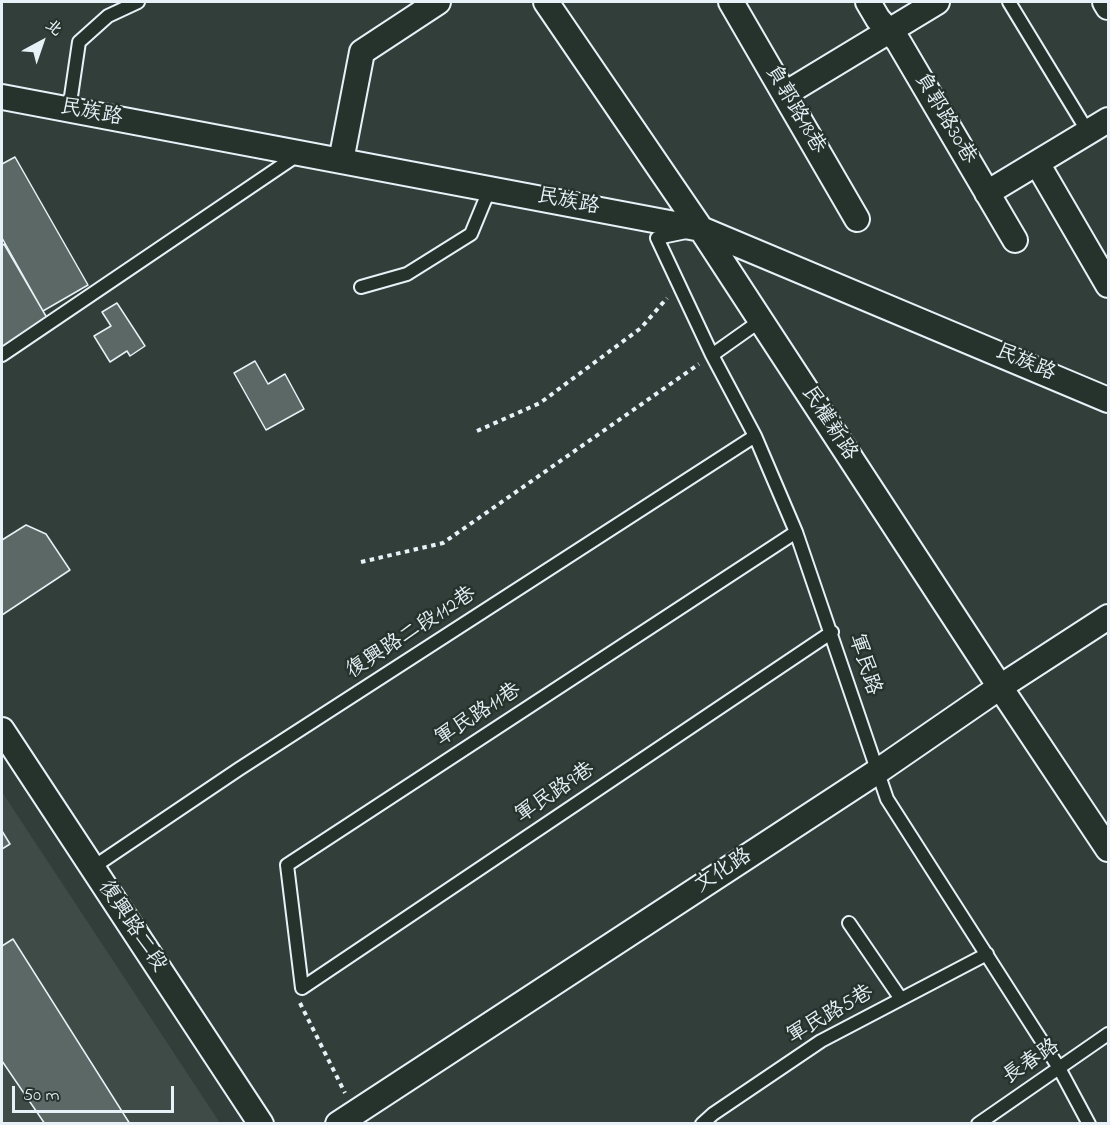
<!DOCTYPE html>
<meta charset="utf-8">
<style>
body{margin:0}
#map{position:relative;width:1110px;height:1125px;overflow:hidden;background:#323e39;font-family:"Indie Flower","LXGW WenKai TC",sans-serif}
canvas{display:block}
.frame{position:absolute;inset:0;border:3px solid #e8f1f8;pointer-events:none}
.north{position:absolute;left:12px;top:12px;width:60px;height:60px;-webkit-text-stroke:4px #26332d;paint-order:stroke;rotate:40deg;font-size:16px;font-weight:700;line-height:24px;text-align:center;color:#e8f1f8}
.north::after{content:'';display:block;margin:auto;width:21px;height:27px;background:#e8f1f8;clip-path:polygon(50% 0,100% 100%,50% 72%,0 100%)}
.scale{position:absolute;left:12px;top:1086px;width:162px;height:27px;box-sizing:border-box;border:3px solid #e8f1f8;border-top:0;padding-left:8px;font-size:18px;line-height:21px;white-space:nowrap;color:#e8f1f8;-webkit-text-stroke:4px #26332d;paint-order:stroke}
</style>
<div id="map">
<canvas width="1110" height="1125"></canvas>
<div class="frame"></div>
<div class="north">北</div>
<div class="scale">50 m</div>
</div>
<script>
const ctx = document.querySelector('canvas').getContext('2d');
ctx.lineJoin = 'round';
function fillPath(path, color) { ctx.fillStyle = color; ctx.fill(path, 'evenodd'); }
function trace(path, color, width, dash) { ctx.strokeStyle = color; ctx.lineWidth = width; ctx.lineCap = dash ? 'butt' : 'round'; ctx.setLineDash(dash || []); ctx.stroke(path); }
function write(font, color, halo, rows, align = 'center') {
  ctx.font = font + ' "Indie Flower","LXGW WenKai TC",sans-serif'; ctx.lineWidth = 5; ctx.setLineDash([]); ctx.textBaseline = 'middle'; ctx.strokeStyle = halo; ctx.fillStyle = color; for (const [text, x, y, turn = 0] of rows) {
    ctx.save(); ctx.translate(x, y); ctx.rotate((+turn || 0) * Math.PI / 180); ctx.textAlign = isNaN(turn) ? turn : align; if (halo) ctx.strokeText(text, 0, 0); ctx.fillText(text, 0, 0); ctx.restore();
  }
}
fillPath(new Path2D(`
 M2 792 220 1123H2Z`), '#3f4b46');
const building = new Path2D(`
 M15 157 88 285 43 311 2 238V164Z
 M4 244 50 323 2 352V246Z
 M117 303 145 346 130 356 127 351 110 362 94 336 111 326 102 312Z
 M255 361 268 384 285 374 304 409 266 430 234 373Z
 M26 525 46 534 70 570 2 615V540Z
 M2 831 10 844 2 849Z
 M13 939 130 1124H45L2 1061V946Z`);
fillPath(building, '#5c6865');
trace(building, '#e8f1f8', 1.5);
const service = new Path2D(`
 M1009 2 1088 132
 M69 110 79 42 108 16 138 2
 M686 232 657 238 712 355 755 436 796 532 887 799 1059 1068 1089 1124
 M361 287 407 274 471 234 490 188
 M2 355 299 154
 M712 355 760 321
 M796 532 287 865 302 988 832 632
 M92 868 239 769 755 436
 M849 923 901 999
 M702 1124 713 1114 821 1041 987 954
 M978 1124 1108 1034`);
const minor = new Path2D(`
 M546 2 701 229 1000 687 1108 849
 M731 2 857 219
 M868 2 878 19 898 41 1015 240
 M1105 2 1108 7
 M785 94 937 2
 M2 97 701 229 1108 400
 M341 161 362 52 438 2
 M1037 163 1108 285
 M987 193 1108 120
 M2 730 261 1124
 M338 1124 878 771 1000 687 1108 617`);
trace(service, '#e8f1f8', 16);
trace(minor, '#e8f1f8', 28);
trace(new Path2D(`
 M477 431 540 403 641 328 667 298
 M361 562 443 543 699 364
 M300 1003 345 1093`), '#e8f1f8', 4, [4.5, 4.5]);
trace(service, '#26332d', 12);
trace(minor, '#26332d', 24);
write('21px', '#e8f1f8', '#26332d', [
 ["負郭路18巷",794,110,60],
 ["民族路",91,114,11],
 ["負郭路30巷",944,119,60],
 ["民族路",568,203,11],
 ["民族路",1025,364,23],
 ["民權新路",828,424,57],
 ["復興路二段112巷",412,634,-33],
 ["軍民路",863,665,72],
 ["軍民路11巷",479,716,-33],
 ["軍民路9巷",556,794,-34],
 ["文化路",724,872,-33],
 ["復興路二段",131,927,56],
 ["軍民路5巷",831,1016,-30],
 ["長春路",1032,1063,-34]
]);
</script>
